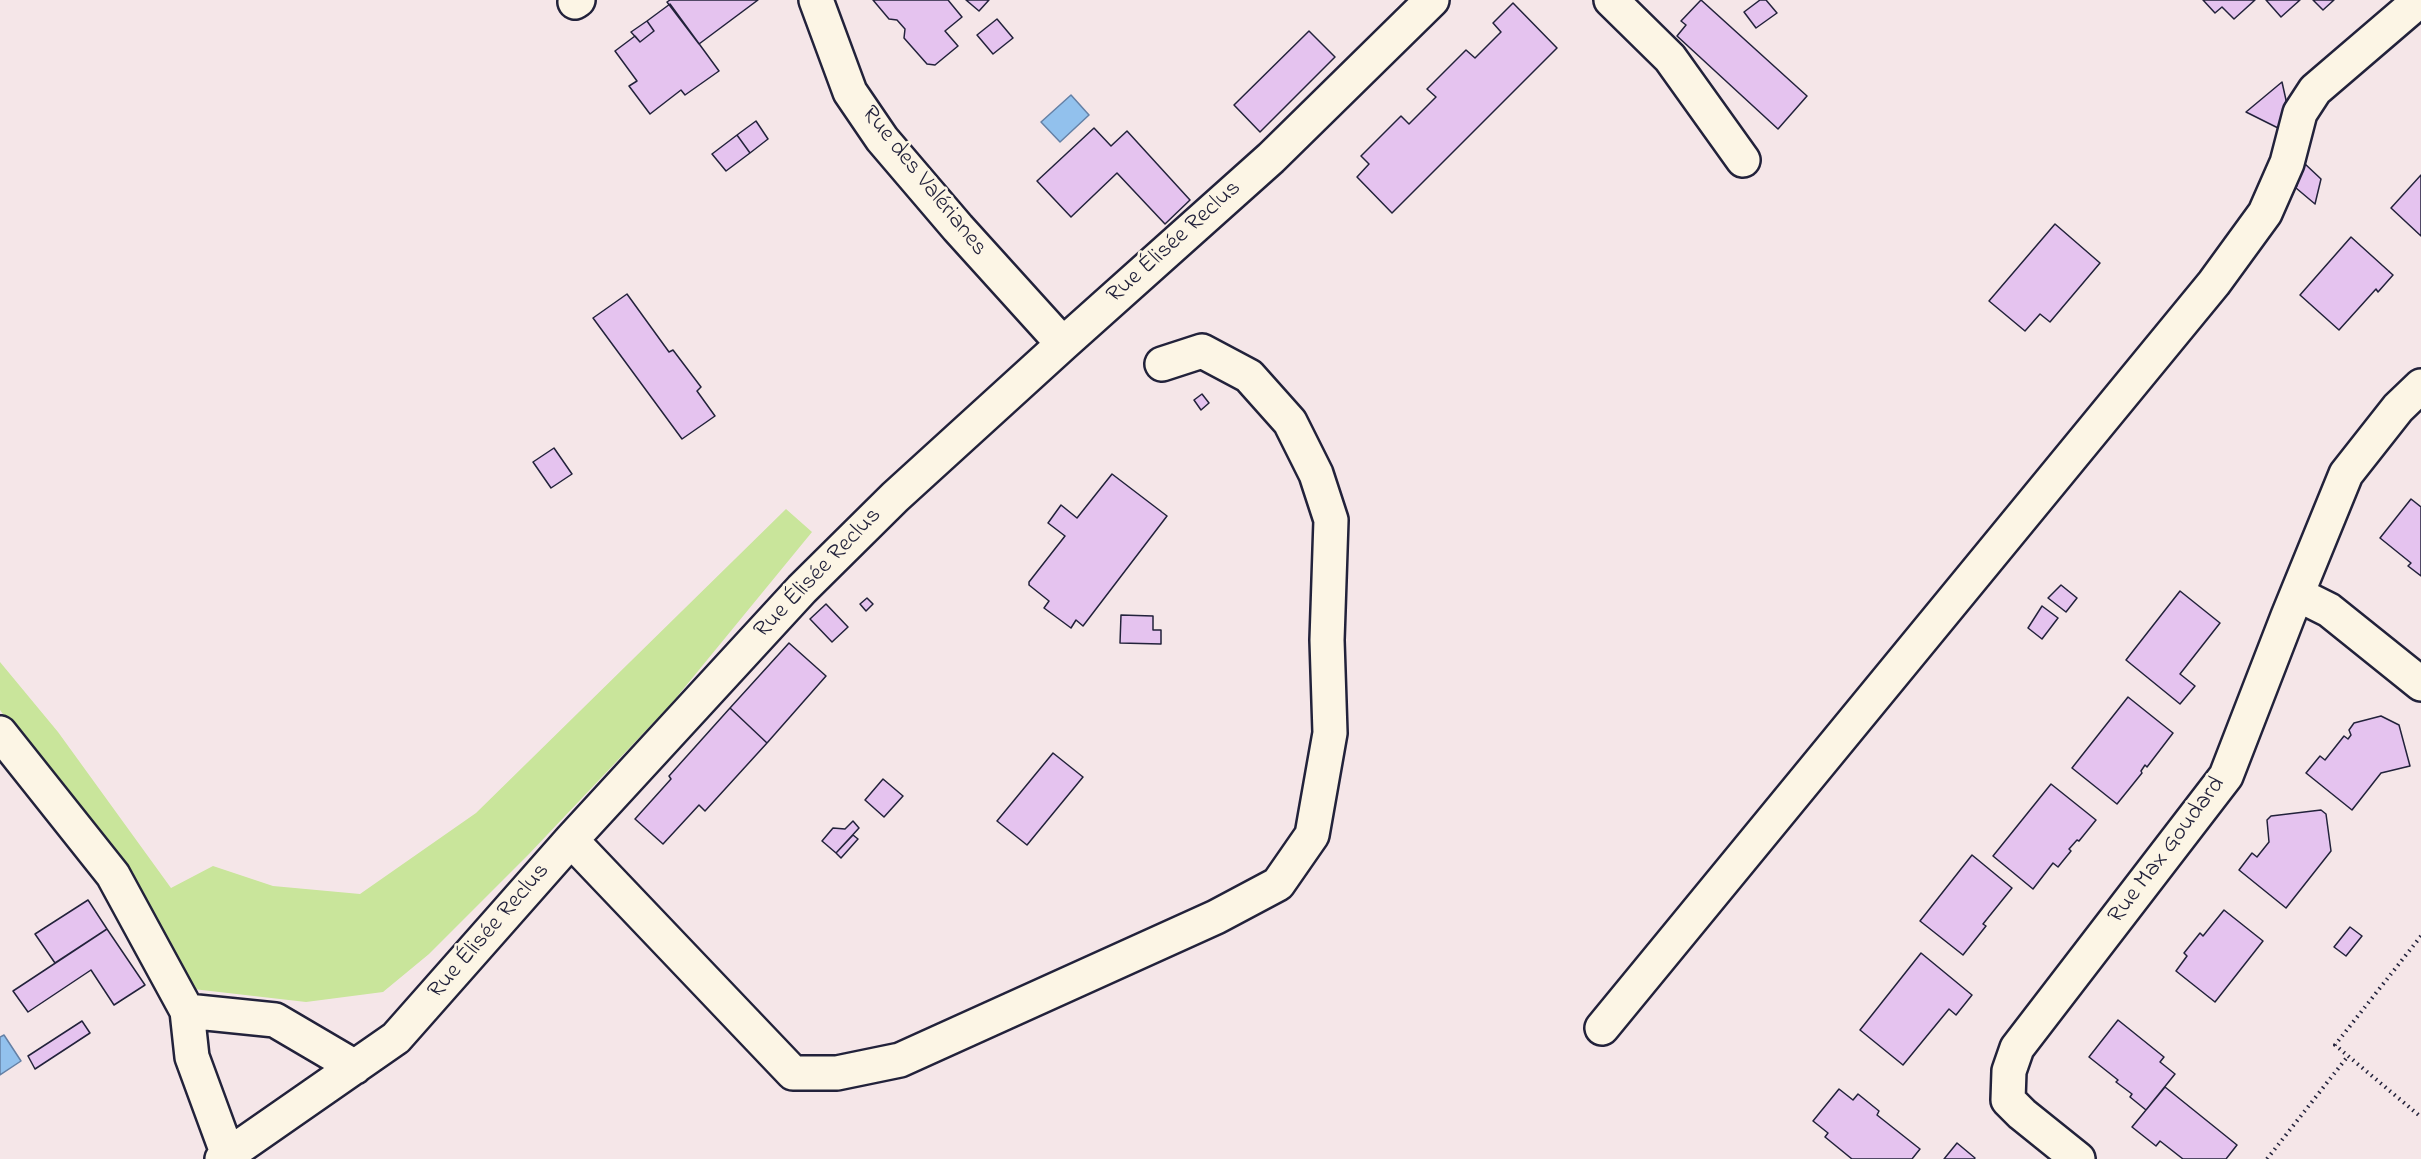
<!DOCTYPE html>
<meta charset="utf-8">
<style>
body{margin:0}
canvas{display:block;background:#f5e6e8}
</style>
<canvas width="2421" height="1159"></canvas>
<script>
const ctx = document.querySelector('canvas').getContext('2d');
ctx.lineJoin = 'round';
function fillPath(path, color) { ctx.fillStyle = color; ctx.fill(path, 'evenodd'); }
function trace(path, color, width, dash) { ctx.strokeStyle = color; ctx.lineWidth = width; ctx.lineCap = dash ? 'butt' : 'round'; ctx.setLineDash(dash || []); ctx.stroke(path); }
function write(font, color, halo, rows, align = 'center') {
  ctx.font = font + ' "Indie Flower",sans-serif'; ctx.lineWidth = 5; ctx.setLineDash([]); ctx.textBaseline = 'middle'; ctx.strokeStyle = halo; ctx.fillStyle = color; for (const [text, x, y, turn = 0] of rows) {
    ctx.save(); ctx.translate(x, y); ctx.rotate((+turn || 0) * Math.PI / 180); ctx.textAlign = isNaN(turn) ? turn : align; if (halo) ctx.strokeText(text, 0, 0); ctx.fillText(text, 0, 0); ctx.restore();
  }
}
fillPath(new Path2D(`
 M786 509 812 532 671 704 529 854 429 954 383 992 306 1002 193 989 129 886 0 710V662L58 732 171 888 213 866 273 886 360 894 476 813Z`), '#c9e59b');
const water = new Path2D(`
 M1071 95 1089 115 1060 142 1041 122Z
 M4 1035 21 1061 0 1075V1037Z`);
fillPath(water, '#92c1ed');
trace(water, '#6581a6', 1.5);
const building = new Path2D(`
 M670 0H758L699 44 667 2Z
 M873 0H948L962 17 945 31 958 46 935 65 927 64 904 38 905 29 897 20 889 19Z
 M966 0H989L979 11Z
 M1701 0 1807 96 1778 129 1677 36 1686 25 1681 21Z
 M1760 0H1766L1777 13 1756 28 1744 12Z
 M2203 0H2255L2234 19 2222 7 2215 13Z
 M2266 0H2300L2281 17Z
 M2313 0H2334L2323 10Z
 M1513 3 1557 48 1392 213 1357 177 1369 164 1361 156 1401 116 1409 124 1436 97 1427 89 1466 50 1475 58 1501 32 1493 23Z
 M670 4 719 71 685 95 681 90 650 114 629 86 637 81 615 51 635 36 640 42 654 31 647 21Z
 M997 19 1013 38 993 54 977 35Z
 M647 21 654 31 640 42 631 32Z
 M1309 31 1335 57 1260 132 1234 105Z
 M2282 82 2286 100 2282 130 2246 112Z
 M756 121 768 139 750 153 737 135Z
 M1094 128 1111 146 1127 131 1190 200 1165 224 1117 173 1071 217 1037 181Z
 M737 135 750 153 726 171 712 154Z
 M2304 163 2321 179 2315 204 2296 188Z
 M2421 175V236L2391 208Z
 M2055 224 2100 263 2050 322 2040 314 2025 331 1989 301Z
 M2351 237 2393 275 2378 292 2376 289 2339 330 2300 295Z
 M627 294 669 352 673 350 701 387 697 391 715 416 682 439 593 318Z
 M1202 394 1209 403 1201 410 1194 400Z
 M554 448 572 474 551 488 533 462Z
 M1112 474 1167 516 1083 626 1076 620 1071 628 1044 608 1049 601 1029 585V582L1065 536 1048 523 1061 505 1077 518Z
 M2411 499 2421 507V576L2408 566 2411 563 2380 538Z
 M2061 585 2077 598 2066 612 2048 598Z
 M2180 591 2220 623 2180 674 2195 686 2180 704 2126 660Z
 M867 598 873 604 866 611 860 604Z
 M826 604 848 627 832 642 810 619Z
 M2042 606 2058 618 2042 639 2028 628Z
 M1121 615 1153 616V630H1161V644L1120 643Z
 M789 643 826 676 767 743 730 708Z
 M2128 697 2173 733 2147 767 2145 765 2141 771 2142 773 2117 804 2072 768Z
 M730 708 767 743 705 811 699 805 663 844 635 819 671 779 669 776Z
 M2381 716 2399 725 2410 766 2381 773 2352 810 2306 773 2320 756 2325 760 2344 736 2348 739 2351 735 2349 730 2354 723Z
 M1053 753 1083 777 1027 845 997 821Z
 M883 779 903 796 884 817 865 800Z
 M2051 784 2096 820 2079 841 2077 840 2069 849 2071 851 2058 867 2053 863 2033 889 1993 856Z
 M2321 810 2326 814 2331 851 2286 908 2239 870 2252 853 2257 857 2269 842 2267 820 2271 816Z
 M853 821 859 828 836 853 822 841 833 828 845 829Z
 M853 835 858 839 841 858 836 853Z
 M1972 855 2012 888 1983 924 1986 926 1963 955 1920 921Z
 M88 900 107 929 55 963 35 934Z
 M2224 910 2263 941 2215 1002 2176 971 2187 956 2184 953 2200 933 2203 936Z
 M2350 927 2362 936 2346 956 2334 947Z
 M107 929 145 985 114 1005 91 970 28 1012 13 991Z
 M1921 953 1972 995 1956 1015 1949 1009 1903 1065 1860 1030Z
 M2118 1020 2164 1057 2160 1062 2175 1074 2146 1110 2130 1097 2132 1094 2116 1082 2118 1080 2089 1057Z
 M82 1021 90 1033 35 1069 28 1056Z
 M2165 1087 2237 1145 2226 1159H2183L2160 1141 2156 1146 2132 1127Z
 M1839 1089 1853 1100 1858 1094 1879 1111 1877 1115 1920 1149 1912 1159H1852L1825 1137 1828 1133 1813 1121Z
 M1957 1143 1975 1158 1974 1159H1944Z`);
fillPath(building, '#e5c3ef');
trace(building, '#22223b', 1.5);
const minor = new Path2D(`
 M816 0 850 92 882 139 958 228 1063 344
 M1611 0 1670 58 1743 160
 M575 2 578 0
 M2297 594 2329 610 2421 684
 M0 733 113 875 187 1011 192 1057 228 1155
 M571 840 793 1073H837L900 1060 1216 917 1278 884 1312 835 1330 733 1327 640 1331 520 1316 474 1290 422 1249 376 1202 351 1162 364
 M187 1011 275 1020 355 1067
 M1602 1028 2214 283 2265 213 2287 163 2300 113 2315 90 2420 0
 M222 1159 396 1038 571 840 802 589 895 497 1063 344 1271 158 1432 0
 M2078 1159 2022 1114 2008 1100 2009 1071 2017 1048 2226 776 2288 616 2346 474 2398 408 2421 386`);
trace(minor, '#22223b', 38);
trace(new Path2D(`
 M2421 936 2335 1045 2421 1117
 M2267 1159 2348 1056`), '#22223b', 4, [1.5, 4.5]);
trace(minor, '#fcf5e5', 33);
write('24px', '#22223b', '#fcf5e5', [
 ["Rue des Valérianes",923,182,51],
 ["Rue Élisée Reclus",1175,243,-42],
 ["Rue Élisée Reclus",819,574,-46],
 ["Rue Max Goudard",2168,851,-53],
 ["Rue Élisée Reclus",490,932,-49]
]);
</script>
